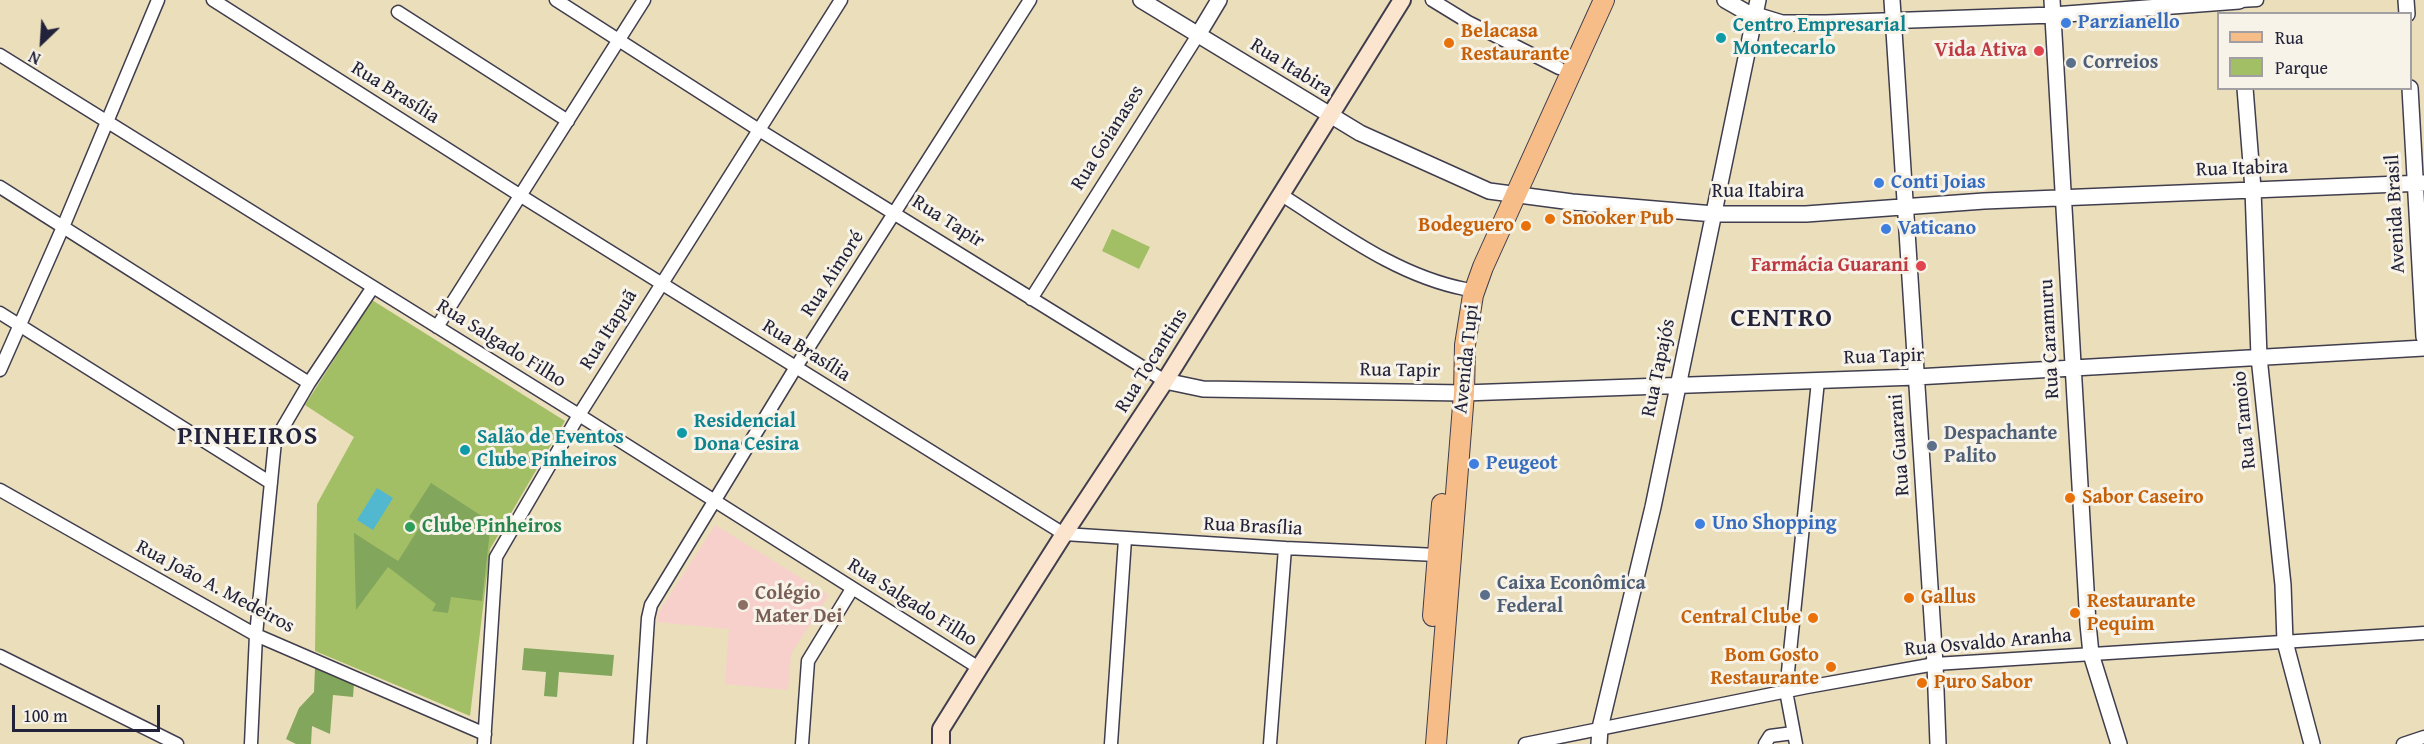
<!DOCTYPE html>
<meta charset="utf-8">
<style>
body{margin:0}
#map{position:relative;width:2424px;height:744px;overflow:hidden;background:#ebdebb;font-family:"Gentium Book Plus",serif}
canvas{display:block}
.legend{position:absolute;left:2217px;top:12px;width:195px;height:78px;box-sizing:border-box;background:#f7f3e8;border:2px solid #a29fa3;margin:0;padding:8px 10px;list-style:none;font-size:18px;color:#22223b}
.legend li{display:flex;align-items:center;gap:12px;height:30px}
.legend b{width:30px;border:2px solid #a29fa3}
.north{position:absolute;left:12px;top:12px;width:60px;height:60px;-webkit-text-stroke:4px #f7f3e8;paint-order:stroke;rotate:205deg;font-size:16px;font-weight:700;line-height:24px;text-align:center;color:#22223b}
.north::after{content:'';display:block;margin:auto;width:21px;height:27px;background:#22223b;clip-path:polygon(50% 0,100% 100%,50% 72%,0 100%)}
.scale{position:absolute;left:12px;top:705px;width:148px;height:27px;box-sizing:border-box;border:3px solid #22223b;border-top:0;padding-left:8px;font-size:18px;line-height:21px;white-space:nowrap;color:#22223b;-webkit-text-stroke:4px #f7f3e8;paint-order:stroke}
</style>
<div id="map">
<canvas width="2424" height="744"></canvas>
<ul class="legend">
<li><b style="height:8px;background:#f7bd88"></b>Rua</li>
<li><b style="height:16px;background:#a3bf66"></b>Parque</li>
</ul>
<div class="north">N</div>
<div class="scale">100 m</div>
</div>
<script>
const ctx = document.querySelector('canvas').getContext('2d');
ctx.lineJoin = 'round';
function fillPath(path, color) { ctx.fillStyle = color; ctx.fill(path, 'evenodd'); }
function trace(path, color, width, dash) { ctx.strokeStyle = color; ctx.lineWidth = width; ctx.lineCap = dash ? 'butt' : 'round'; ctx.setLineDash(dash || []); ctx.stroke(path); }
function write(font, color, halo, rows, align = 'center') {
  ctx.font = font + ' "Gentium Book Plus",serif'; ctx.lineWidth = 6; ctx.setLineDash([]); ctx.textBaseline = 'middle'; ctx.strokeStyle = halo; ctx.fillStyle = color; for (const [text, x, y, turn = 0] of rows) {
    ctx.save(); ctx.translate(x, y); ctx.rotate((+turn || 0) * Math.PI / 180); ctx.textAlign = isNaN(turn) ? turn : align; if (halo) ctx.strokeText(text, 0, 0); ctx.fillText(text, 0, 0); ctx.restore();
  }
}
fillPath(new Path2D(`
 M715 525 829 595 791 654 788 690 725 684 729 629 657 622V615Z`), '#f7d0cc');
fillPath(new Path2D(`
 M1112 229 1150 247 1139 269 1102 251Z
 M372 300 565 421 490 549 470 716 315 651 317 504 354 437 305 405Z`), '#a3bf66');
fillPath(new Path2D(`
 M431 483 491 522 482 601 451 597 448 613 432 611 436 604 388 567 356 610 354 533 398 561 421 525 409 517Z
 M524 648 614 655 612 676 559 672 557 697 544 696 546 672 522 670Z
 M315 668 354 683 353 697 333 695 330 734 312 726 311 744H296L286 739 299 708 314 692Z`), '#82a65b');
fillPath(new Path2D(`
 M377 488 393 498 373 530 357 520Z`), '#51b8cf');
const minor = new Path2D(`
 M213 0 521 196 1064 534 1285 548 1437 555
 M556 0 759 130 1165 381
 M1432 0 1468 22 1559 68
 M2239 1 2257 0
 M398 12 568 121
 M0 55 579 415 979 668
 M0 187 309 383
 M1280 194C1339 231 1395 275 1465 289
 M1031 299 1198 35
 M0 313 271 483
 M437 327 644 0
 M0 370 63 227 158 0
 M0 490 256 635 485 734
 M0 656 177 744
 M251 744 256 635 275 441 309 383 373 287
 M484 744 496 557 579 415 841 0
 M640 744 648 618 651 605 796 367 1030 0
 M802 744 808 661 852 589
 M1111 744 1125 539
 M1270 744 1285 548
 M1525 744 1807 687 1935 664 2424 633
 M1765 744 1770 736 1793 733
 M1796 744 1786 691 1818 381
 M2403 744 2424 737`);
const tertiary = new Path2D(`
 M1141 0 1360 133 1489 191 1572 202 1714 214H1806L1984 201 2424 183
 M1725 0 1746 12 1782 23H1826L2053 15 2239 1
 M1892 0 1935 664 1938 744
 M2052 0 2088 624 2091 654 2119 744
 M2406 0 2407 14
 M1198 35 1219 0
 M2245 88 2253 189 2259 357 2283 585 2285 642 2312 744
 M2410 88 2424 337
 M1165 381 1203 389 1464 393 1916 377 2424 348
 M1599 744 1600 728 1653 507 1758 0`);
const secondary = new Path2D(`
 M941 744V729L979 668 1064 534 1165 381 1402 0`);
const primary = new Path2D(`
 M1433 616 1442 504
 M1436 744 1464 393 1465 345 1473 295 1483 267 1604 0`);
trace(minor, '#403e4e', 15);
trace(tertiary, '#403e4e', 18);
trace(secondary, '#403e4e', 20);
trace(primary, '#403e4e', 22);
trace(minor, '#fff', 12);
trace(tertiary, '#fff', 15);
trace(secondary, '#fce5cf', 16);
trace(primary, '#f7bd88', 20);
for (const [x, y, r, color] of [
 [2066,23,6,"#3f7fe0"],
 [1721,38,6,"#0f9aa8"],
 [1449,43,6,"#e8710a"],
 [2039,51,6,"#e0444e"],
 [2071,63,6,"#5c6f8a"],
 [1879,183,6,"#3f7fe0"],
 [1550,219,6,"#e8710a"],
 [1526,226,6,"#e8710a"],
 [1886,229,6,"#3f7fe0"],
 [1921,266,6,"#e0444e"],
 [682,433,6,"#0f9aa8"],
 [1932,446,6,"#5c6f8a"],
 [465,450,6,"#0f9aa8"],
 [1474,464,6,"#3f7fe0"],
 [2070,498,6,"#e8710a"],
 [1700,524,6,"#3f7fe0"],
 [410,527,6,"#2e9e5b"],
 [1485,595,6,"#5c6f8a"],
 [1909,598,6,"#e8710a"],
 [743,605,6,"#8d6e63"],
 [2075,613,6,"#e8710a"],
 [1813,618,6,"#e8710a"],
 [1831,667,6,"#e8710a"],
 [1922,683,6,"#e8710a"]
]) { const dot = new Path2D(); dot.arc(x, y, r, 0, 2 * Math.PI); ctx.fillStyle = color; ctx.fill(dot); trace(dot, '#f7f3e8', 2); }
write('bold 20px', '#366cbe', '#f7f3e8', [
 ["Parzianello",2078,23],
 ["Conti Joias",1891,183],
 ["Vaticano",1898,229],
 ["Peugeot",1486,464],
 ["Uno Shopping",1712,524]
], 'left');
write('bold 20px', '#0d838f', '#f7f3e8', [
 ["Centro Empresarial",1733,26],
 ["Montecarlo",1733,49],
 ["Residencial",694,422],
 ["Dona Cesira",694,445],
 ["Salão de Eventos",477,438],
 ["Clube Pinheiros",477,461]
], 'left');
write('bold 20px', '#c56008', '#f7f3e8', [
 ["Belacasa",1461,32],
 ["Restaurante",1461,55],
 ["Snooker Pub",1562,219],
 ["Bodeguero",1514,226,"right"],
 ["Sabor Caseiro",2082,498],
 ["Gallus",1921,598],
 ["Restaurante",2087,602],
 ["Pequim",2087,625],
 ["Central Clube",1801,618,"right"],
 ["Bom Gosto",1819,656,"right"],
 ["Restaurante",1819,679,"right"],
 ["Puro Sabor",1934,683]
], 'left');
write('bold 20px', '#be3a42', '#f7f3e8', [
 ["Vida Ativa",2027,51],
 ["Farmácia Guarani",1909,266]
], 'right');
write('bold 20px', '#4e5e75', '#f7f3e8', [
 ["Correios",2083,63],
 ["Despachante",1944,434],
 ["Palito",1944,457],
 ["Caixa Econômica",1497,584],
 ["Federal",1497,607]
], 'left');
write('20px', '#22223b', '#f7f3e8', [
 ["Rua Itabira",1291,68,32],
 ["Rua Brasília",395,93,32],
 ["Rua Goianases",1108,138,-58],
 ["Rua Itabira",2242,169,-2],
 ["Rua Itabira",1758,192],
 ["Avenida Brasil",2396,214,-93],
 ["Rua Tapir",948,222,32],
 ["Rua Aimoré",833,274,-57],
 ["Rua Itapuã",609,330,-58],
 ["Rua Caramuru",2050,339,-93],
 ["Rua Salgado Filho",501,344,32],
 ["Rua Brasília",806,351,32],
 ["Rua Tapir",1884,357,-2],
 ["Avenida Tupi",1467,359,-84],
 ["Rua Tocantins",1152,361,-58],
 ["Rua Tapajós",1659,368,-78],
 ["Rua Tapir",1400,371,1],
 ["Rua Tamoio",2245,420,-96],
 ["Rua Guarani",1900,445,-94],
 ["Rua Brasília",1253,527,3],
 ["Rua João A. Medeiros",215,587,28],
 ["Rua Salgado Filho",912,603,32],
 ["Rua Osvaldo Aranha",1988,643,-5]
]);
write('bold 20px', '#27864d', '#f7f3e8', [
 ["Clube Pinheiros",422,527]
], 'left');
write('bold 20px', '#785e54', '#f7f3e8', [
 ["Colégio",755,594],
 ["Mater Dei",755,617]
], 'left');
ctx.letterSpacing = '1.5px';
write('bold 26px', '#22223b', '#f7f3e8', [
 ["CENTRO",1782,319],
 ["PINHEIROS",248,437]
]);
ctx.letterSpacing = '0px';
</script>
